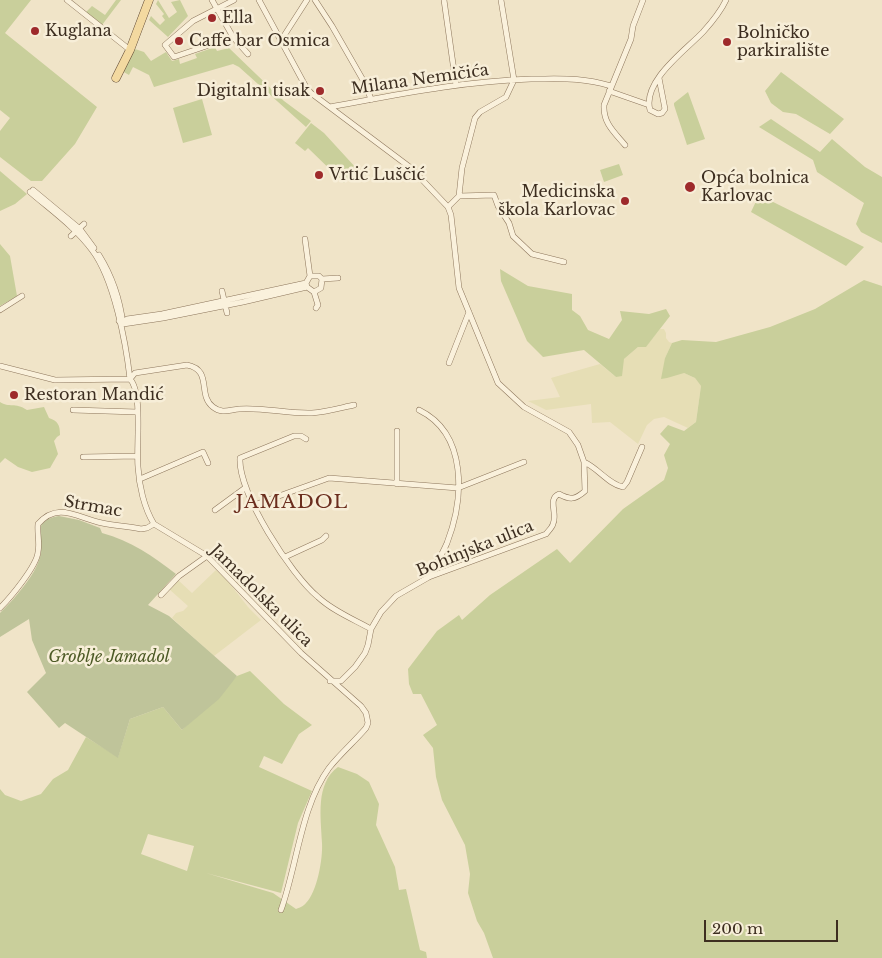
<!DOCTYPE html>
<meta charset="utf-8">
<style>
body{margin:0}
#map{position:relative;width:882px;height:958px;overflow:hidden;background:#f0e4c8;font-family:"Libre Baskerville",serif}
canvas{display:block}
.scale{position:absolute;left:704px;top:920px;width:134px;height:22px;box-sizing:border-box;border:2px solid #3d2e20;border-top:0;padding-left:6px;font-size:15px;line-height:18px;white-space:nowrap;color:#3d2e20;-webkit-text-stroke:4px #f7eed8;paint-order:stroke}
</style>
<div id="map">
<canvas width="882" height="958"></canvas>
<div class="scale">200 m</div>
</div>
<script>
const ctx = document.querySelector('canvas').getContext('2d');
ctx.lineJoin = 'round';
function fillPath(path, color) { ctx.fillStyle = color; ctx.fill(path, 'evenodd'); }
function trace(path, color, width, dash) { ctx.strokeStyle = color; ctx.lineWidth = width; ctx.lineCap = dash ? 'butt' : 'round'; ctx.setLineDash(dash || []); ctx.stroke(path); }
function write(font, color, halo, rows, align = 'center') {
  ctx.font = font + ' "Libre Baskerville",serif'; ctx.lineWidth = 5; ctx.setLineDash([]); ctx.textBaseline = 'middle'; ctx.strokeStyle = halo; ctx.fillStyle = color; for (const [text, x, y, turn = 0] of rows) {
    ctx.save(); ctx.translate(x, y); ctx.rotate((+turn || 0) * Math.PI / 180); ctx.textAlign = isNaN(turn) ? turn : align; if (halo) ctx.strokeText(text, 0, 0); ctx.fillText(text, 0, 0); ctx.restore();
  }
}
fillPath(new Path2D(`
 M660 329H664L666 333V338L669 342 672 343 665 358 684 373 695 378 701 386 696 422 688 428 664 417 654 419 647 425 638 444 610 422 592 423 591 404 546 410 528 401 560 397 551 378 600 364 616 377 624 359 638 347 646 346Z
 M216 570 227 580 248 607 261 620 214 656 172 618 176 613 183 611 188 606 169 589 178 580 192 593Z`), '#e6deb5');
fillPath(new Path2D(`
 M0 0H31L5 33 97 107 75 144 42 181H31L0 157V131L10 118 0 110Z
 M116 0H121L102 25 86 12 92 6 105 15Z
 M158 0 169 18 177 12 171 2 180 0 188 16 168 37 149 20 151 16 160 25 165 20 162 16 164 14 156 4Z
 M215 47 217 51 229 48 284 101 311 121 306 127 239 67 233 64 154 87 149 75 133 67 129 75 122 71 132 48 144 52 151 61 166 52 172 61 179 59 180 64 197 58 195 54Z
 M781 72 844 119 830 134 796 114 783 112 771 103 765 91Z
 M688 92 705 139 687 145 674 105V103Z
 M202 99 212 135 183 143 173 108Z
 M771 119 820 152 832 139 865 167 882 177V243L861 232 856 224 864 203 817 172 813 160 759 127Z
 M311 123 324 133 357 169 344 183 308 148 305 151 295 143Z
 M619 164 623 175 604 182 600 170Z
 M0 171 27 194 15 204 0 211Z
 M759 195 864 247 846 266 751 212Z
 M0 244 10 256 17 296 0 306Z
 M500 269 528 286 572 294V310L580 316 588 330 609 339 622 320 620 311 649 314 666 309 670 316 646 347H638L624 359 622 376 616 377 584 350 543 357 527 341 501 281Z
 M864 280 882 286V958H493L484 933 477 921 468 893 470 874 465 845 442 800 436 777 433 748 423 735 437 725 421 694H413L409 684 408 669 437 631 459 615 462 620 490 595 557 549 570 563 623 509 664 480 668 468 664 455 670 444 660 434 668 425 684 431 696 422 701 386 695 378 684 373 667 378 661 379 665 358 672 343 682 340 716 342 770 327 815 309Z
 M0 402C9 408 15 402 27 410L44 407 49 418C58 421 60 425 60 435L57 437 54 441 58 454 50 468 32 472 18 467 5 458 0 463Z
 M250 671 284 704 312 725 299 734 282 764 264 756 259 767 312 791 298 823 281 893 206 873 273 893 296 909C299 908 304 906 306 903 317 892 323 859 322 843 321 817 315 784 338 767L357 774 369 782 379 804 376 825 395 867 399 890 406 889 420 950 426 952 427 958H0V789L5 795 21 801 41 794 53 779 68 770 86 737 118 757 130 719 163 707 182 730 237 676ZM148 834 194 846 187 871 141 854Z`), '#c9cf9b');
fillPath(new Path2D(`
 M59 516 79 520 100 528 102 533C131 541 153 556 176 574L148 605 169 616 237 676 219 699 182 730 163 707 130 719 118 758 65 723 59 728 27 692 46 673 32 640 29 619 0 637V613C14 599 39 572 41 552 42 544 38 535 40 528 43 520 51 517 59 516Z`), '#bfc49a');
const street = new Path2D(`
 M67 0 130 50
 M212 0 233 37 248 54
 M259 0 306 87 311 93 411 168 448 207 451 215 459 288 498 383 524 407 569 432 578 445 584 462 585 491C575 500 570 500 559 494 547 499 558 514 553 524 552 528 548 531 546 534L429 577 396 596 381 612 371 629 368 645 365 653 355 667 341 681H330
 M315 0 332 26 367 87 371 100
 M444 0 456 85
 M233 37 174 57 165 45 193 21 234 0
 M280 42 307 0
 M659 78 665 109 662 113 658 114 650 110C642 81 686 50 703 32 712 22 721 11 726 0
 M609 91 649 105
 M330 107C396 95 463 81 531 79 562 79 580 77 611 86
 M625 145C614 132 603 123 604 105L631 39 633 26 643 0
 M33 190 80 229 94 248
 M30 192C52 211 75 227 92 250 114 279 126 343 130 379
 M459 196 494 195 498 206 509 223 513 236 532 254 564 262
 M448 207 459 196 462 168 475 118 480 112 506 97 514 80 501 0
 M71 236 84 224
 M305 239 310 276
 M99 255C112 276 120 299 123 324
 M322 279 338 278
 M222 291 227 313
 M314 292 318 305 316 308
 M0 310 22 296
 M119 321 123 324 163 318 243 302 307 287 314 292 321 288 322 279 319 276H310L306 283 307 287
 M123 324 127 319 162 314 306 283
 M449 363 469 312
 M0 366 55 380 130 379C143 392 136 447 138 467 139 485 144 508 154 524L207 556 301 653 361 706 366 713 368 723 366 728C354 742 340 754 329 768 301 806 297 866 281 910
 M130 379 135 373 187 365C213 370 197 395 213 407 222 414 229 410 239 409 263 407 287 414 312 413 326 412 340 408 354 405
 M73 410 137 412
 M419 410C468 434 464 499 447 543 442 555 435 566 429 577
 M397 431V484
 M306 439 301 436H294L240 458C238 493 291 575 318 597 333 611 353 619 371 629
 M83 457 137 456
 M584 462C598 468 608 484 623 487L627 482 642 447
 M140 479 203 452 208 463
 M254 505 329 478 458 488 524 462
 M215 510 245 488
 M285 557 322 540 326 536
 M161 595 179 576 207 556
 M0 608C10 598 37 566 38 552 40 543 37 534 38 524 58 501 78 518 102 523 115 526 128 526 141 529L147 528 154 524`);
const primary = new Path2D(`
 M116 78 130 50 149 0`);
trace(street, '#8d765c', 6);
trace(primary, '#5b4430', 9);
trace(street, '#faf1dc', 5);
trace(primary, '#f3d9a0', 8);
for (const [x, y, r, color] of [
 [212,18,5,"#9e2a2b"],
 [35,31,5,"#9e2a2b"],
 [179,41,5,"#9e2a2b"],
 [727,42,5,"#9e2a2b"],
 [320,91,5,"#9e2a2b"],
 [319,175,5,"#9e2a2b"],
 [690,187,6,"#9e2a2b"],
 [625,201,5,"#9e2a2b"],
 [14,395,5,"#9e2a2b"]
]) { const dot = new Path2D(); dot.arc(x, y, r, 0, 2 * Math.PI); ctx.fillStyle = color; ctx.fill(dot); trace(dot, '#f7eed8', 2); }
write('16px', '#3d2e20', '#f7eed8', [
 ["Ella",222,18],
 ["Kuglana",45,31],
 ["Bolničko",737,33],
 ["parkiralište",737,51],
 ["Caffe bar Osmica",189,41],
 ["Digitalni tisak",310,91,"right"],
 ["Vrtić Luščić",329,175],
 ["Opća bolnica",701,178],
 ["Karlovac",701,196],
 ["Medicinska",615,192,"right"],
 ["škola Karlovac",615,210,"right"],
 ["Restoran Mandić",24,395]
], 'left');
write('16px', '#3d2e20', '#f7eed8', [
 ["Milana Nemičića",420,80,-8],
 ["Strmac",93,507,10],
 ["Bohinjska ulica",475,549,-22],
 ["Jamadolska ulica",261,596,45]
]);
write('italic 16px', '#4d5a26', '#f7eed8', [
 ["Groblje Jamadol",109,657]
]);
ctx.letterSpacing = '1px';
write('19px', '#6b2e1e', '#f7eed8', [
 ["JAMADOL",292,503]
]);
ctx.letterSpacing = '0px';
</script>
